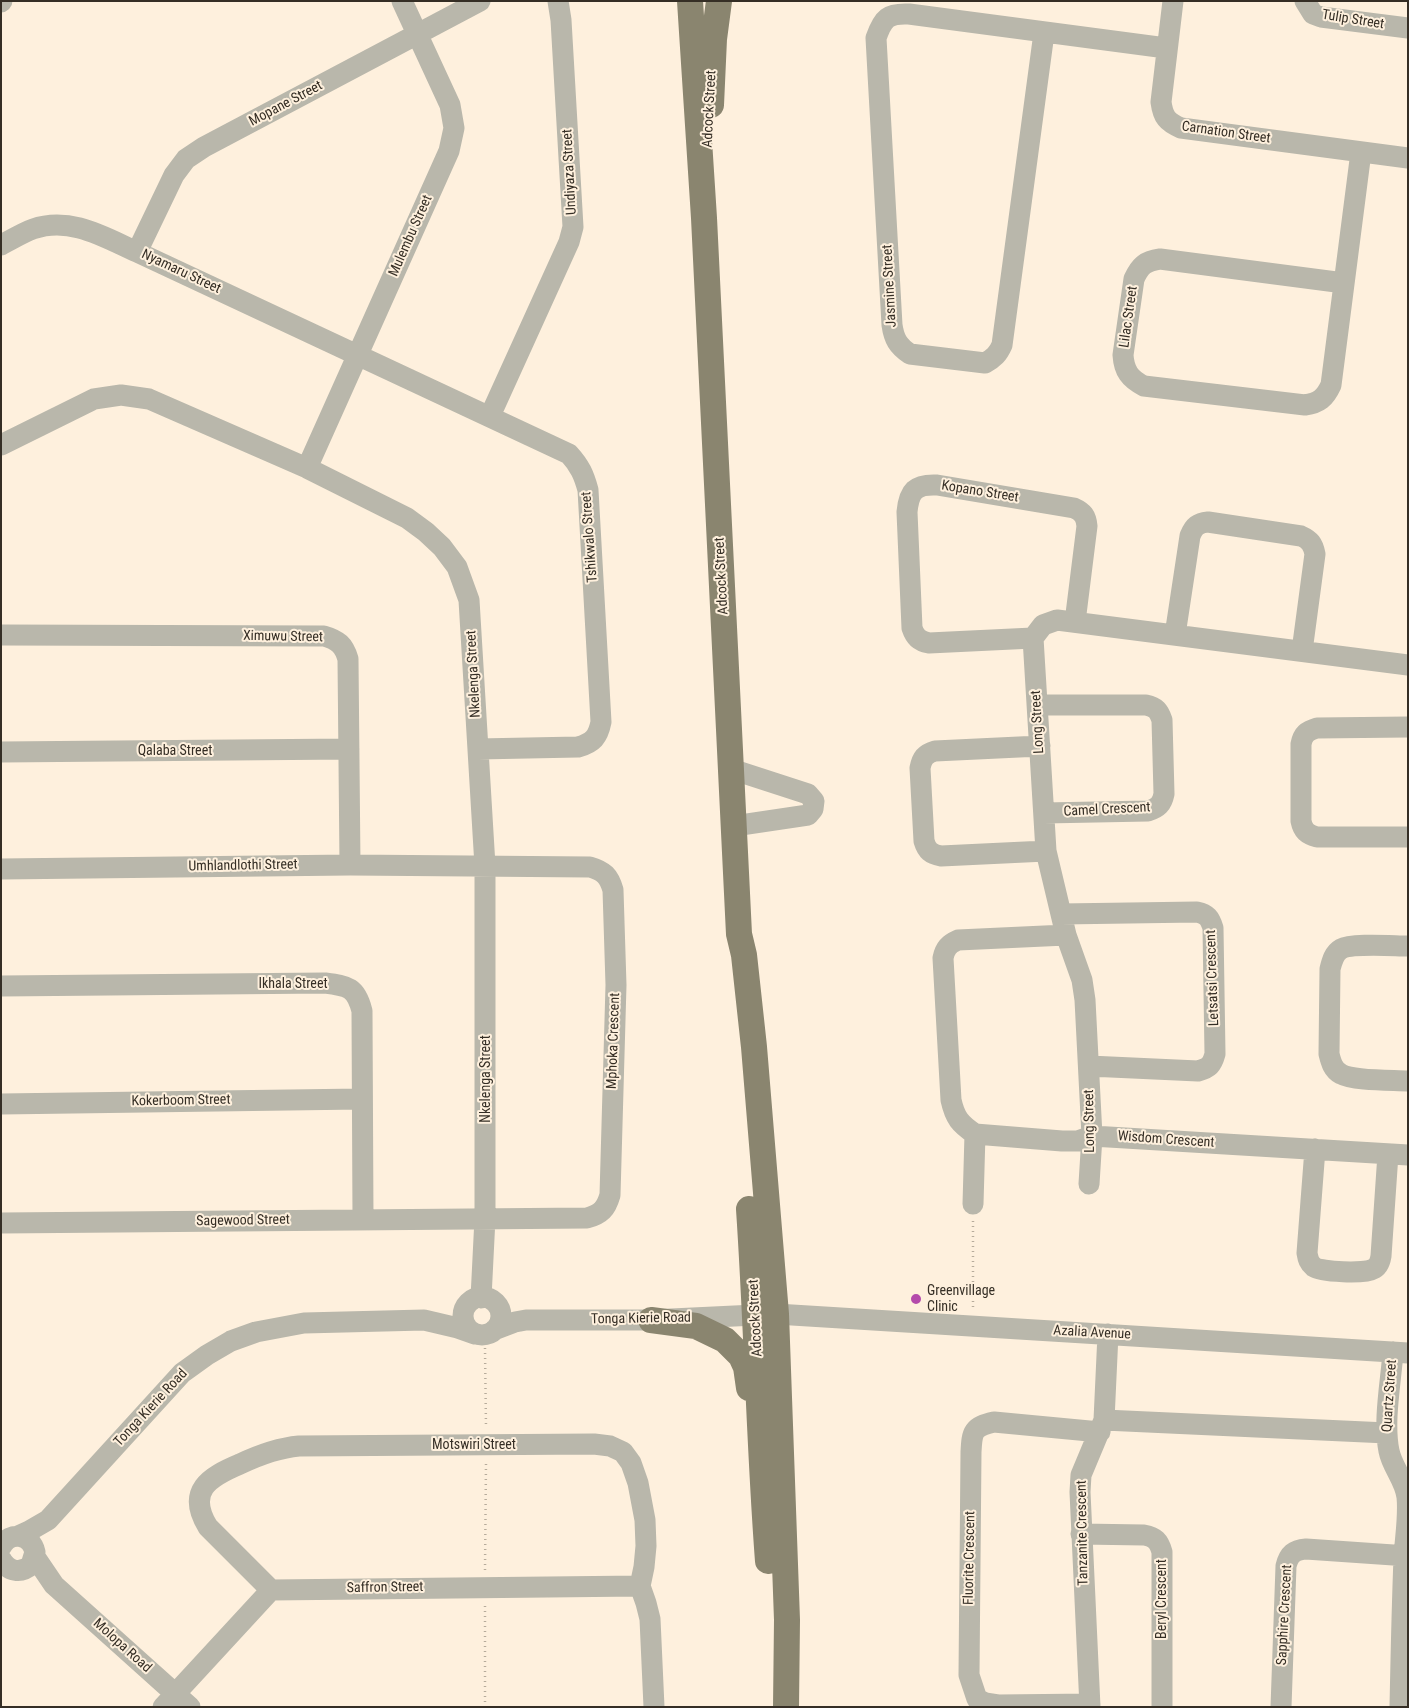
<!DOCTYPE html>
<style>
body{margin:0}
#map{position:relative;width:1409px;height:1708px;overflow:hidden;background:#fef0dd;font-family:"Roboto Condensed",sans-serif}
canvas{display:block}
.frame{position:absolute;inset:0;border:2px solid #352e25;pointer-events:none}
</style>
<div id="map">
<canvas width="1409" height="1708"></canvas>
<div class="frame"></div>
</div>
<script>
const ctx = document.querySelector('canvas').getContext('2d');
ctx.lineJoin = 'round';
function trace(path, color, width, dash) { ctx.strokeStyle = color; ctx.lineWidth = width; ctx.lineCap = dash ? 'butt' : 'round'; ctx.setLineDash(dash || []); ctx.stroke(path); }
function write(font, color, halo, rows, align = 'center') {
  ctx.font = font + ' "Roboto Condensed",sans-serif'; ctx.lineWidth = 4; ctx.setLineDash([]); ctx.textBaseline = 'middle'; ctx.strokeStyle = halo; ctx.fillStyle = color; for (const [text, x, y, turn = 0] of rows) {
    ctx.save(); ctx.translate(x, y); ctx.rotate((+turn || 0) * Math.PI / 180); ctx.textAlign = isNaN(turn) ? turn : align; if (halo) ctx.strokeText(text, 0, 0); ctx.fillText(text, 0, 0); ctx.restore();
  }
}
trace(new Path2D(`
 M973 1221V1308
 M485 1348 486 1428
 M485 1570 486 1463
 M485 1606V1707`), '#b6ab9b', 2.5, [1, 4]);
trace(new Path2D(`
 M1173 1 1161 102C1163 117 1167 122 1181 128L1408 158
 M1305 1 1313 14 1321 17 1408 28
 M1 2 2 1
 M1044 33 1002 345C998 354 994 358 985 363L910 354C898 346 894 339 892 325L876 38C883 18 888 13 909 14L1166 48
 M1 245C11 240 22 233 33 229 70 216 104 237 137 252L569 454C580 466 584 475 588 490L601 722C598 737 593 743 578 747L478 749
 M137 252 174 175 186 159 204 147 480 1
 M1344 283 1160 259C1145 261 1140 266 1134 279L1123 355C1124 371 1130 379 1144 386L1305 405C1319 403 1325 398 1331 385L1361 152
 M490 416 569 242 573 227 561 20 558 1
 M1 445 94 399 121 395 149 399 307 468 407 518 426 532 442 547 457 567 469 600 485 866V1218L481 1298
 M307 468 449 151 454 128 450 105 402 1
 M1 635 324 636C338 640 344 645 348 659L350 865
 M1175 635 1190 536C1194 526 1198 523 1208 522L1301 536C1310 540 1313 544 1315 554L1302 651
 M1033 638 929 643C919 641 915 637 912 628L907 512C909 491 915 484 937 485L1074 508C1083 512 1086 516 1087 526L1075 622
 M1037 705H1146C1156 707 1159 711 1162 720L1164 794C1162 804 1158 808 1148 811L1044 813
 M1408 727 1317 728C1307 731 1303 734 1301 744V821C1303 831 1307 834 1317 837H1408
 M1040 746 935 751C925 754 922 758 920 768L924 841C927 851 931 854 941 856L1046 851
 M1 752 349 749
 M731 769 808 794 814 801 813 809 808 815 734 826
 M1 869 350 865 590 867C604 871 609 876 613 890L616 985 610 1195C606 1209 601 1214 587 1218L1 1223
 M1061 914 1197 912C1207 914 1210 918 1213 928L1215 1054C1212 1065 1209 1068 1198 1071L1089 1066
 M1066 935 958 940C949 944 945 948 943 958L951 1100C955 1118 960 1124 975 1134L1062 1141H1078L1092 1136 1408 1155
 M1408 946C1393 946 1352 943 1341 949 1334 953 1332 961 1330 969L1329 1054C1331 1062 1333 1070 1341 1074 1353 1081 1392 1080 1408 1081
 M1 986 325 983C348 986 356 987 362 1011L363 1220
 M1 1104 361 1099
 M1315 1149 1307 1253C1308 1259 1309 1263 1314 1267 1321 1272 1365 1274 1373 1269 1378 1267 1380 1262 1381 1256L1388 1154
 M1089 1184 1092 1136 1085 1000 1082 980 1066 935 1046 851 1033 638 1043 625 1057 620 1408 665
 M973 1204 975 1134
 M463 1316a19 19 0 1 1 38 0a19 19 0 1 1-38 0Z
 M494 1330 515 1322 526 1320H651L776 1314 1408 1353
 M1393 1352C1391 1381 1383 1422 1389 1451 1392 1467 1405 1480 1407 1497 1409 1517 1405 1538 1404 1558 1402 1607 1401 1657 1400 1707
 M1104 1420 1387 1433
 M1081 1534 1144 1535C1155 1537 1159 1541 1162 1552V1707
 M18 1536 29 1531 48 1520 182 1373 207 1355 231 1341 256 1332 304 1323 424 1320 458 1328 475 1334
 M1 1547C10 1530 31 1534 35 1552L31 1565C21 1574 8 1572 1 1559
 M35 1557 54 1585 190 1707
 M271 1590 208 1527C186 1491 209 1477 240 1464 259 1455 277 1448 299 1446L594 1444 610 1446 623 1452 631 1463 638 1483 645 1520 646 1546 644 1567 640 1586 646 1603 650 1619 654 1707
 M1090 1704 998 1705 985 1703 977 1699 969 1675 971 1452C972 1431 973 1427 994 1422L1100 1432
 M163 1707 271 1590 640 1586
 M1090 1707 1080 1492 1081 1475 1104 1420 1108 1334
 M1281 1707 1286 1566C1289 1554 1294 1550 1306 1549L1408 1556`), '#b9b7ab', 21);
trace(new Path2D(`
 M690 1 704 218 739 934 744 955 754 1047 776 1314 787 1620 786 1707
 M711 105 714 39 719 1
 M749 1209C757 1326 759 1444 768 1561
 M651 1320 696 1326 725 1340 741 1356 746 1367 749 1388`), '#8a856f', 26);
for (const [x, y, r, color] of [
 [916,1299,6,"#b44aab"]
]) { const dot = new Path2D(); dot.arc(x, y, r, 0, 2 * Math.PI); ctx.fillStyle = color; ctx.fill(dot); trace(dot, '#fef0dd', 2); }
write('14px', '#352e25', '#fef0dd', [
 ["Tulip Street",1353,20,9],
 ["Mopane Street",286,104,-28],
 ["Adcock Street",710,109,-87],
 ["Carnation Street",1226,133,8],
 ["Undiyaza Street",570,172,-93],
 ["Mulembu Street",411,236,-66],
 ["Nyamaru Street",181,272,25],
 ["Jasmine Street",890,286,-93],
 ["Lilac Street",1129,317,-82],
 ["Kopano Street",980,492,9],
 ["Tshikwalo Street",590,537,-94],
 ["Adcock Street",722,576,-93],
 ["Ximuwu Street",283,637,1],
 ["Nkelenga Street",474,674,-93],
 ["Long Street",1038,722,-93],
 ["Qalaba Street",175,751],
 ["Camel Crescent",1107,810,-3],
 ["Umhlandlothi Street",243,866,-1],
 ["Letsatsi Crescent",1213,978,-92],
 ["Ikhala Street",293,984],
 ["Mphoka Crescent",614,1041,-88],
 ["Nkelenga Street",486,1079,-90],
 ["Kokerboom Street",181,1101,-1],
 ["Long Street",1090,1121,-91],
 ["Wisdom Crescent",1166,1140,4],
 ["Sagewood Street",243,1221,-1],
 ["Adcock Street",756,1318,-93],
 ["Tonga Kierie Road",641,1319,-1],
 ["Azalia Avenue",1092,1333,3],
 ["Quartz Street",1390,1396,-86],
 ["Tonga Kierie Road",151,1408,-47],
 ["Motswiri Street",474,1445],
 ["Tanzanite Crescent",1083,1533,-91],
 ["Fluorite Crescent",970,1558,-89],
 ["Saffron Street",385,1588,-1],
 ["Beryl Crescent",1162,1599,-90],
 ["Sapphire Crescent",1285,1615,-87],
 ["Molopa Road",122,1646,42]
]);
write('14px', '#352e25', '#fef0dd', [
 ["Greenvillage",927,1291],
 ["Clinic",927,1307]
], 'left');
</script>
